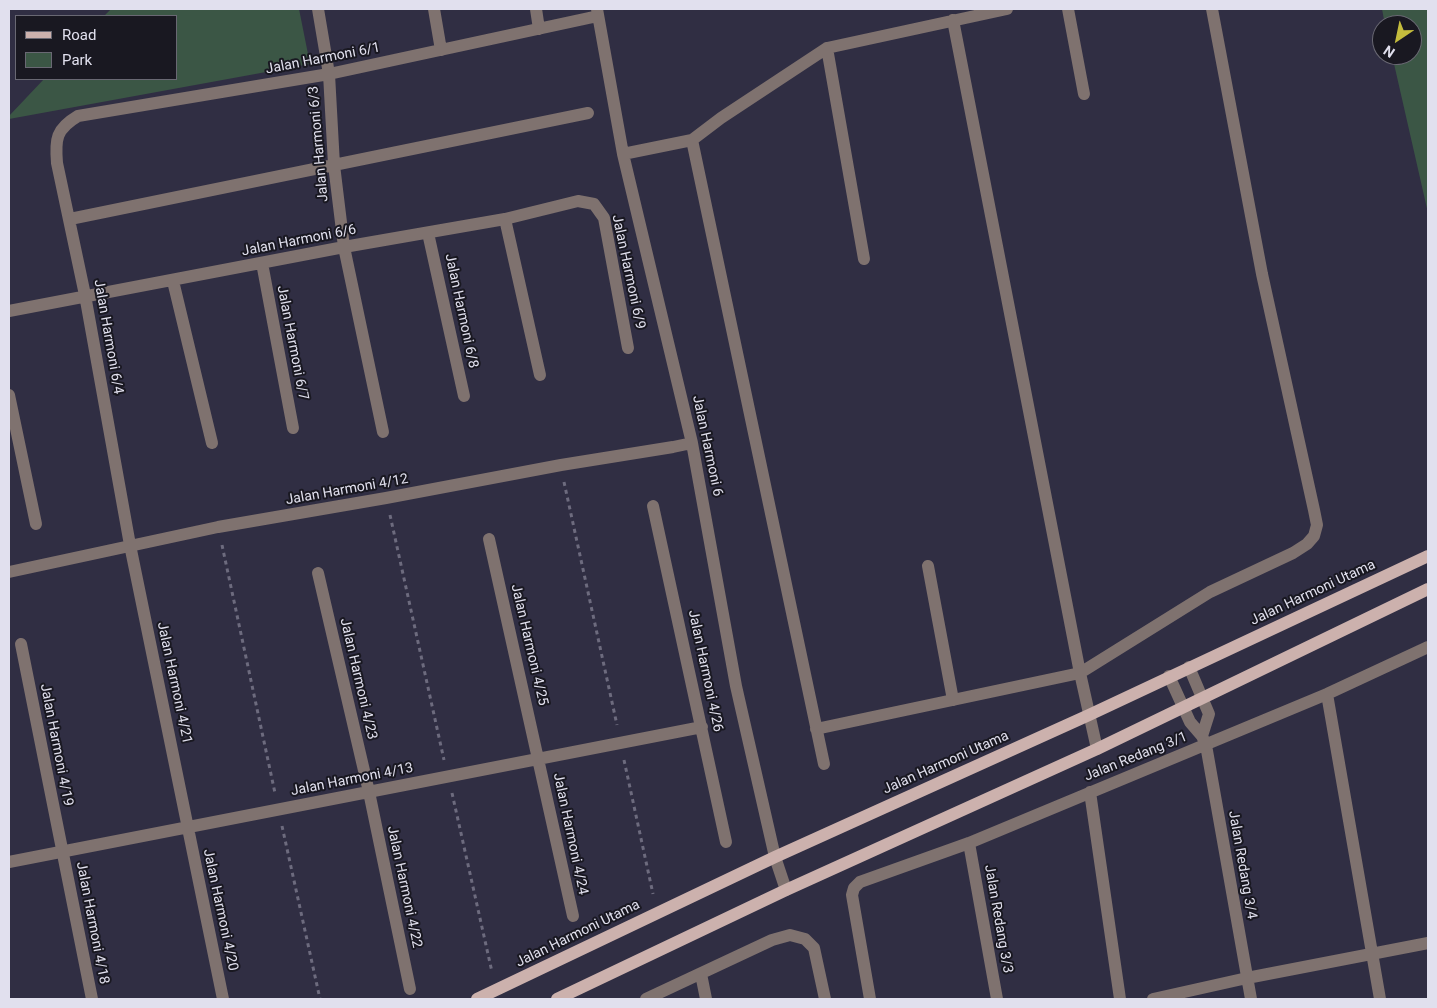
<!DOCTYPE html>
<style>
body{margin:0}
#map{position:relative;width:1437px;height:1008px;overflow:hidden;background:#302e43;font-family:Roboto,sans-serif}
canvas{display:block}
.frame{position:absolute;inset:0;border:10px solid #e1e0ee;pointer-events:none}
.legend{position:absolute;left:15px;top:15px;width:162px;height:65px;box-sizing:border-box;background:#191821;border:1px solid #696873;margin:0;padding:6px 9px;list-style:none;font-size:15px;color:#e1e0ee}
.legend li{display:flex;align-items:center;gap:10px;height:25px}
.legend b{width:25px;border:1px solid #696873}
.north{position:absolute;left:1372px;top:15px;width:50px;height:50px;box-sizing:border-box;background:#191821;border:1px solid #696873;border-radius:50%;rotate:214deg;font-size:14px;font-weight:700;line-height:20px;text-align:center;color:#e1e0ee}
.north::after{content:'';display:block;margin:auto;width:18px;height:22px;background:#c4bc3d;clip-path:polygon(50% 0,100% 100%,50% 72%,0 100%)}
</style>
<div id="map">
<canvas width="1437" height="1008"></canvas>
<div class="frame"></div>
<ul class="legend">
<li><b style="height:6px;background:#ccb1ad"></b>Road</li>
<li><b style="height:14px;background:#3b5645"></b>Park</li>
</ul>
<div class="north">N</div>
</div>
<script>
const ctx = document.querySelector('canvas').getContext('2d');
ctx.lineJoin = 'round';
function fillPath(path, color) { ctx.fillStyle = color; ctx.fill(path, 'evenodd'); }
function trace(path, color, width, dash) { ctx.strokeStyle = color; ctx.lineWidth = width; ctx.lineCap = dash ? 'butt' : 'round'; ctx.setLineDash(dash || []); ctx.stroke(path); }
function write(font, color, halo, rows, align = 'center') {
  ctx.font = font + ' Roboto,sans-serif'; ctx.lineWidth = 4; ctx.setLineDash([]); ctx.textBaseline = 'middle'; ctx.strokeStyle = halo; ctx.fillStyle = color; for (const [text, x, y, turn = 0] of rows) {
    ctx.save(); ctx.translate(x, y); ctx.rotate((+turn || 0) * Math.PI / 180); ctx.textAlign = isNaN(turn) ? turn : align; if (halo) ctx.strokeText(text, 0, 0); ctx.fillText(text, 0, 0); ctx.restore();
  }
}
fillPath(new Path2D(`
 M111 9H299L310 64 9 119V116L44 79H176V16H104Z
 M1382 9H1428V213L1392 55H1412V25H1385Z`), '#3b5645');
trace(new Path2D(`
 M564 482 617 725
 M390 515 444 760
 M222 545 275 793
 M624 760 653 894
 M452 793 492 972
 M282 826 320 999`), '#6d6b7e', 3, [4, 4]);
trace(new Path2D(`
 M318 9 329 74 334 165 344 247 383 432
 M434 9 441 50
 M536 9 539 29
 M597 9 623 154 692 443 736 686 775 857 786 890
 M1068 9 1084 94
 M953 20 1080 673 1097 749
 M827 48 864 259
 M692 140 824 764
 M623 154 692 140 721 118 827 48 1007 9
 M70 219 588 113
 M505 219 540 375
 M428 233 464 396
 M262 263 293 428
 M173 281 212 443
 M9 311 344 247 505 219 578 201 594 204 604 218 628 348
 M9 395 36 524
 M653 506 726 842
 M489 539 573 916
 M928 566 953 700
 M9 572 218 527 386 498 561 465 673 447 692 443
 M318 573 369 792 410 989
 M21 644 92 999
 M1189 667 1209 714 1202 736
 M1169 676 1190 722 1202 736 1206 745 1251 999
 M1327 694 1380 999
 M816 729 1080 673 1210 592 1293 553 1307 544 1314 536 1317 525 1314 510 1262 274 1212 9
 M1090 792 1120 999
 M969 843 997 999
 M9 862 702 727
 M701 974 706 999
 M223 999 130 545 85 295 57 163C55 139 56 129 78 116L329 74 598 16
 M646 999 772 940 790 935 805 939 814 948 825 999
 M870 999 852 895 854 888 860 882 969 843 1327 694 1428 647
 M1153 999 1247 978 1428 943`), '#7f726f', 12);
trace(new Path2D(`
 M477 999 775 857 1089 715 1428 556
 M557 999 786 890 1097 749 1428 589`), '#ccb1ad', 12);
write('14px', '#e1e0ee', '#191821', [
 ["Jalan Harmoni 6/1",323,59,-11],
 ["Jalan Harmoni 6/3",319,144,-95],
 ["Jalan Harmoni 6/6",299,241,-11],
 ["Jalan Harmoni 6/9",628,272,78],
 ["Jalan Harmoni 6/8",461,311,78],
 ["Jalan Harmoni 6/4",108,337,80],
 ["Jalan Harmoni 6/7",292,343,79],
 ["Jalan Harmoni 6",707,446,78],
 ["Jalan Harmoni 4/12",347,490,-10],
 ["Jalan Harmoni Utama",1313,593,-25],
 ["Jalan Harmoni 4/25",529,645,77],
 ["Jalan Harmoni 4/26",705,671,78],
 ["Jalan Harmoni 4/23",358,679,77],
 ["Jalan Harmoni 4/21",174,683,78],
 ["Jalan Harmoni 4/19",56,745,79],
 ["Jalan Redang 3/1",1136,757,-22],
 ["Jalan Harmoni Utama",946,763,-24],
 ["Jalan Harmoni 4/13",352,780,-11],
 ["Jalan Harmoni 4/24",570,834,78],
 ["Jalan Redang 3/4",1242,865,80],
 ["Jalan Harmoni 4/22",404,887,78],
 ["Jalan Harmoni 4/20",220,910,78],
 ["Jalan Redang 3/3",998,919,80],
 ["Jalan Harmoni 4/18",92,923,79],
 ["Jalan Harmoni Utama",578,934,-26]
]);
</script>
